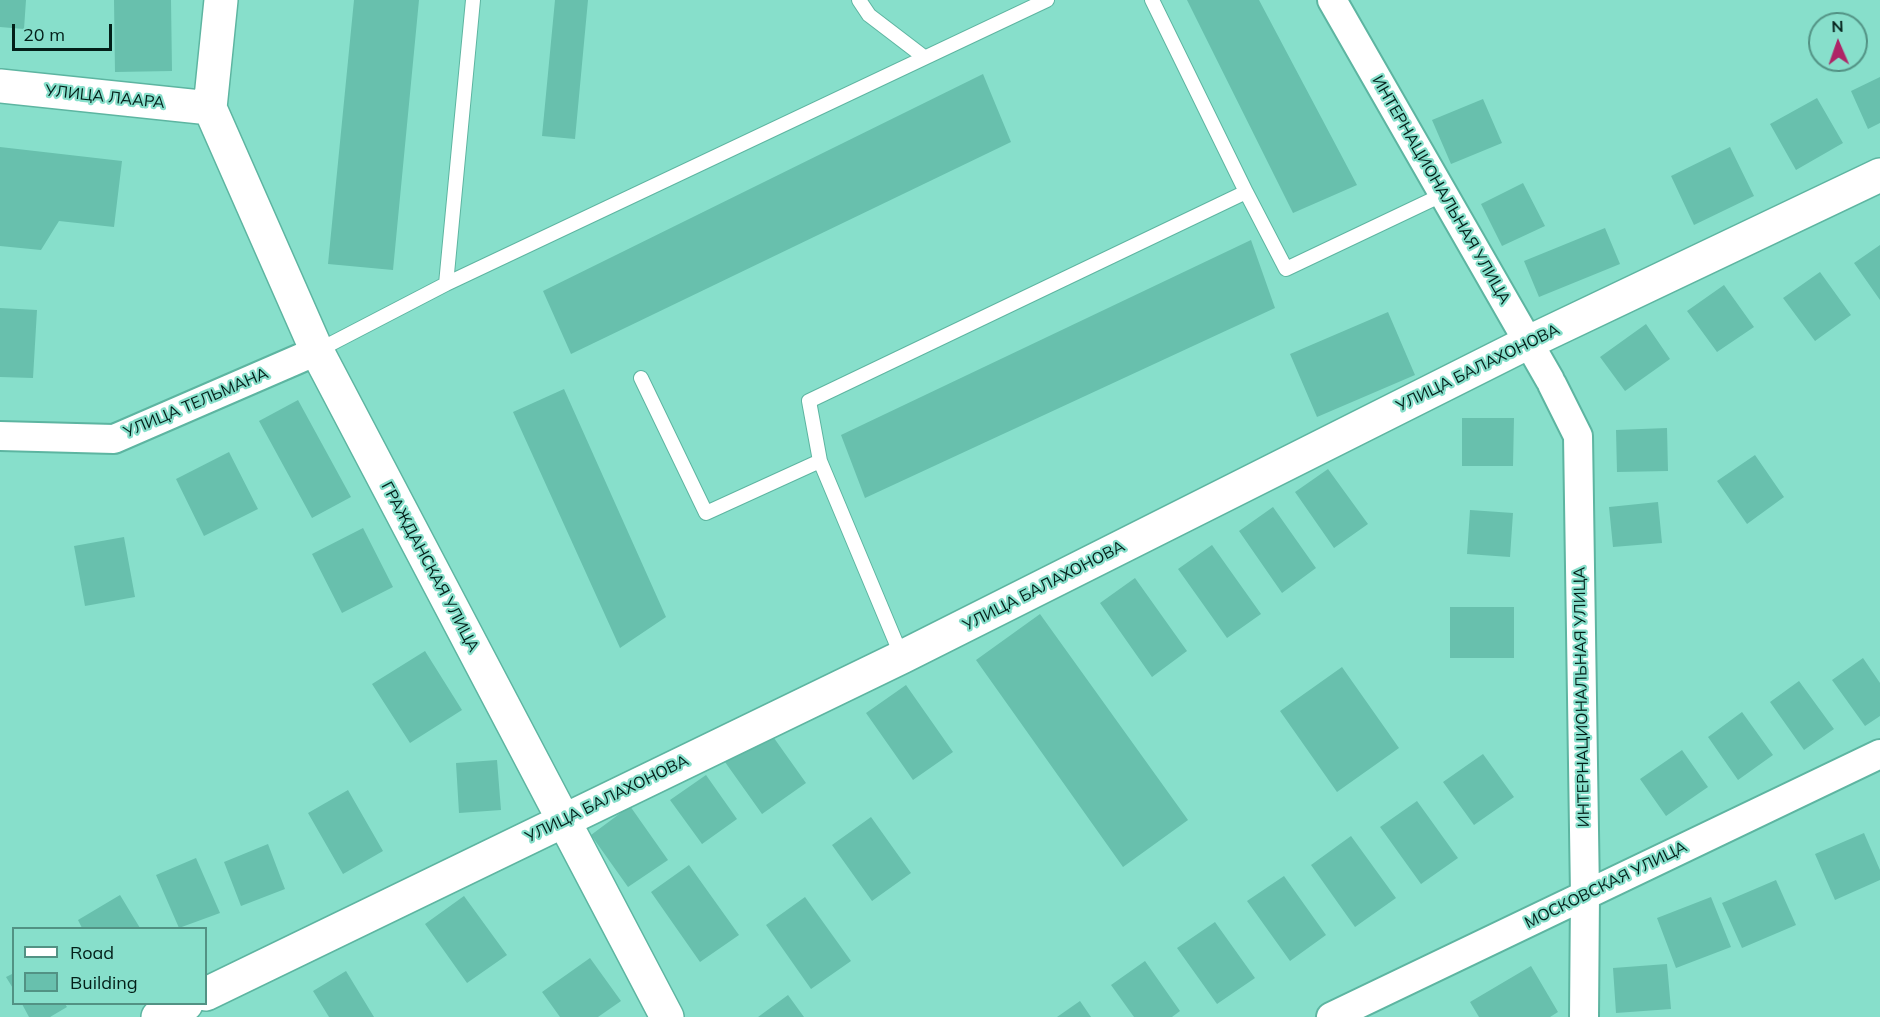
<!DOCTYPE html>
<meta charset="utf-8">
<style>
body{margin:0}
#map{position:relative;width:1880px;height:1017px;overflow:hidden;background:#87dfcb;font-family:Mulish,sans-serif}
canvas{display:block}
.legend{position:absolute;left:12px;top:927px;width:195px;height:78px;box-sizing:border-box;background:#87dfcb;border:2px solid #529284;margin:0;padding:8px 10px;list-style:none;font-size:18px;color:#031f19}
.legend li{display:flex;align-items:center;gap:12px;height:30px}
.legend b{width:30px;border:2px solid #529284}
.north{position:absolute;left:1808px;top:12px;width:60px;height:60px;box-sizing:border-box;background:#87dfcb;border:2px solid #529284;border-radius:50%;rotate:358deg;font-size:16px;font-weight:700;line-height:24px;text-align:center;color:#031f19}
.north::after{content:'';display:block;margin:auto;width:21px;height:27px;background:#ae2466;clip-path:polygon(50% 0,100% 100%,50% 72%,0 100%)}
.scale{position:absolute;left:12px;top:24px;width:100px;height:27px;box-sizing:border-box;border:3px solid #031f19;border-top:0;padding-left:8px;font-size:18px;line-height:21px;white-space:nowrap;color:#031f19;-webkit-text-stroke:4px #87dfcb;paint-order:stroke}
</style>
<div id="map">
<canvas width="1880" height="1017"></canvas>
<ul class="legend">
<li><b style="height:8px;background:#fff"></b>Road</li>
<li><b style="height:16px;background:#68c0ad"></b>Building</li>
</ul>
<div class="north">N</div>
<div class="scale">20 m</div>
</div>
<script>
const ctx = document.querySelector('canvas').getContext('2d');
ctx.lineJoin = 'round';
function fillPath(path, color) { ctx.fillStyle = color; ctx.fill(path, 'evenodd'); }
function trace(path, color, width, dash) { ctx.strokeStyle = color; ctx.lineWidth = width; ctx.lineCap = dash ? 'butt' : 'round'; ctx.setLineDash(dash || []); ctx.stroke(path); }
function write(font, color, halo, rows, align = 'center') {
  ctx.font = font + ' Mulish,sans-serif'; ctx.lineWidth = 4.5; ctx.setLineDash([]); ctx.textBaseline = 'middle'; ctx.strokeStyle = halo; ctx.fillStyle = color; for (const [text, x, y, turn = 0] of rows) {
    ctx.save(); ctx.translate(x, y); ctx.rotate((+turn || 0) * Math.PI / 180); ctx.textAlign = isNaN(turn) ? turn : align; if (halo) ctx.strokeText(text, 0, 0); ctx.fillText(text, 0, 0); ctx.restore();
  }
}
fillPath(new Path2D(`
 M0 0H26L24 29 0 27Z
 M114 0H171L172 71 115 72Z
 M354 0H419L393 270 328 264Z
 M555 0H588L575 139 542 136Z
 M1187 0H1259L1357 185 1293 213Z
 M983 74 1011 142 571 354 543 291Z
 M1880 77V123L1868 129 1851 91Z
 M1817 98 1843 143 1796 170 1770 124Z
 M1483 99 1502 143 1451 164 1432 120Z
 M0 147 122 161 114 227 59 221 41 250 0 246Z
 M1730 147 1754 196 1694 225 1671 176Z
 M1523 183 1545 226 1502 246 1481 204Z
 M1605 228 1620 264 1539 297 1524 261Z
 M1251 240 1275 308 865 498 841 435Z
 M1880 245V300L1854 263Z
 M1820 272 1851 315 1815 341 1783 298Z
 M1724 285 1754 327 1717 352 1687 311Z
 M0 308 37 310 33 378 0 377Z
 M1388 312 1415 375 1317 417 1290 354Z
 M1646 324 1670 359 1625 391 1600 357Z
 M564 389 666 617 620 648 513 412Z
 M298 400 351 497 312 518 259 421Z
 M1462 418H1514L1513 466H1462Z
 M1667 428 1668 471 1617 472 1616 430Z
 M229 452 258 509 204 536 176 479Z
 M1755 455 1784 497 1747 524 1717 481Z
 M1328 469 1368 524 1334 548 1295 492Z
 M1658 502 1662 543 1613 547 1609 507Z
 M1273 507 1316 568 1282 593 1239 531Z
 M1470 510 1513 513 1510 557 1467 554Z
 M363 528 393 587 342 613 312 554Z
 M124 537 135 597 85 606 74 546Z
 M1212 545 1261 614 1227 638 1178 569Z
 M1135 578 1187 651 1152 677 1100 603Z
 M1450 607H1514V658H1450Z
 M1040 614 1188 820 1123 867 976 660Z
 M425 651 462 710 410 743 372 684Z
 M1863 658 1880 683V716L1865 726 1832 680Z
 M1342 667 1399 748 1337 792 1280 711Z
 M1799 681 1834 729 1804 750 1770 702Z
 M906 685 953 752 913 780 866 713Z
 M1742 712 1773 755 1738 780 1708 737Z
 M769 731 806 783 762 814 725 762Z
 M1682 750 1708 787 1666 816 1640 779Z
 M1483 754 1514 797 1474 825 1443 782Z
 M497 760 501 810 459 813 456 763Z
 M706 775 737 819 702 844 670 800Z
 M348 790 383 851 343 874 308 813Z
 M1417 801 1458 858 1421 884 1380 827Z
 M630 806 668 860 628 887 591 835Z
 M871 817 911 873 872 901 832 845Z
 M1864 833 1880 870V880L1835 900 1815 854Z
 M1351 836 1396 898 1355 927 1311 865Z
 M268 844 285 889 241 906 224 862Z
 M196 858 220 913 179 928 156 875Z
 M689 865 739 935 700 962 651 892Z
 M1284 876 1326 935 1290 961 1247 901Z
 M1776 880 1796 925 1742 948 1722 903Z
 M120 895 140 928H82L78 920Z
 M464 896 507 955 467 983 425 924Z
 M805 897 851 961 811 989 766 925Z
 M1711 897 1731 947 1676 968 1657 918Z
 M1215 922 1255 978 1217 1004 1177 948Z
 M590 958 621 1001 598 1017H560L542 992Z
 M1145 961 1180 1011 1172 1017H1134L1111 985Z
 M1667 964 1671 1009 1616 1013 1613 968Z
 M1531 966 1558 1012 1550 1017H1479L1470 1002Z
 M346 971 374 1017H329L313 991Z
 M14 973V990L6 977Z
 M788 995 804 1017H758Z
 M1080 1001 1091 1017H1057Z
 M22 1004H65L67 1007 50 1017H29Z`), '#68c0ad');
const lane = new Path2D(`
 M859 0 869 15 924 57
 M1246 192 1286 269 1444 194
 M446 284 1047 0
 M317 351 446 284 473 0
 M641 378 706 513 820 461 902 657
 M820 461 809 401 1246 192 1152 0`);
const street = new Path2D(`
 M1332 0 1550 380
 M1552 384 1578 436 1585 895 1584 1017
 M0 436 114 439 317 351
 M1331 1017 1880 754`);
const secondary = new Path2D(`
 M221 0 210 108 317 351 667 1017
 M0 86 210 108
 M206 994 902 657 1529 342 1880 175
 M158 1017 186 1004`);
trace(lane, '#5db5a1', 16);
trace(street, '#5db5a1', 32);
trace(secondary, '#5db5a1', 36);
trace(lane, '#fff', 14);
trace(street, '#fff', 28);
trace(secondary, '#fff', 33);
write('16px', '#031f19', '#87dfcb', [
 ["УЛИЦА ЛААРА",105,97,6],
 ["ИНТЕРНАЦИОНАЛЬНАЯ УЛИЦА",1441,190,60],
 ["УЛИЦА БАЛАХОНОВА",1478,368,-26],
 ["УЛИЦА ТЕЛЬМАНА",196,403,-23],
 ["ГРАЖДАНСКАЯ УЛИЦА",430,567,62],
 ["УЛИЦА БАЛАХОНОВА",1044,586,-27],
 ["ИНТЕРНАЦИОНАЛЬНАЯ УЛИЦА",1582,697,-91],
 ["УЛИЦА БАЛАХОНОВА",607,799,-26],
 ["МОСКОВСКАЯ УЛИЦА",1606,885,-26]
]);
</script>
